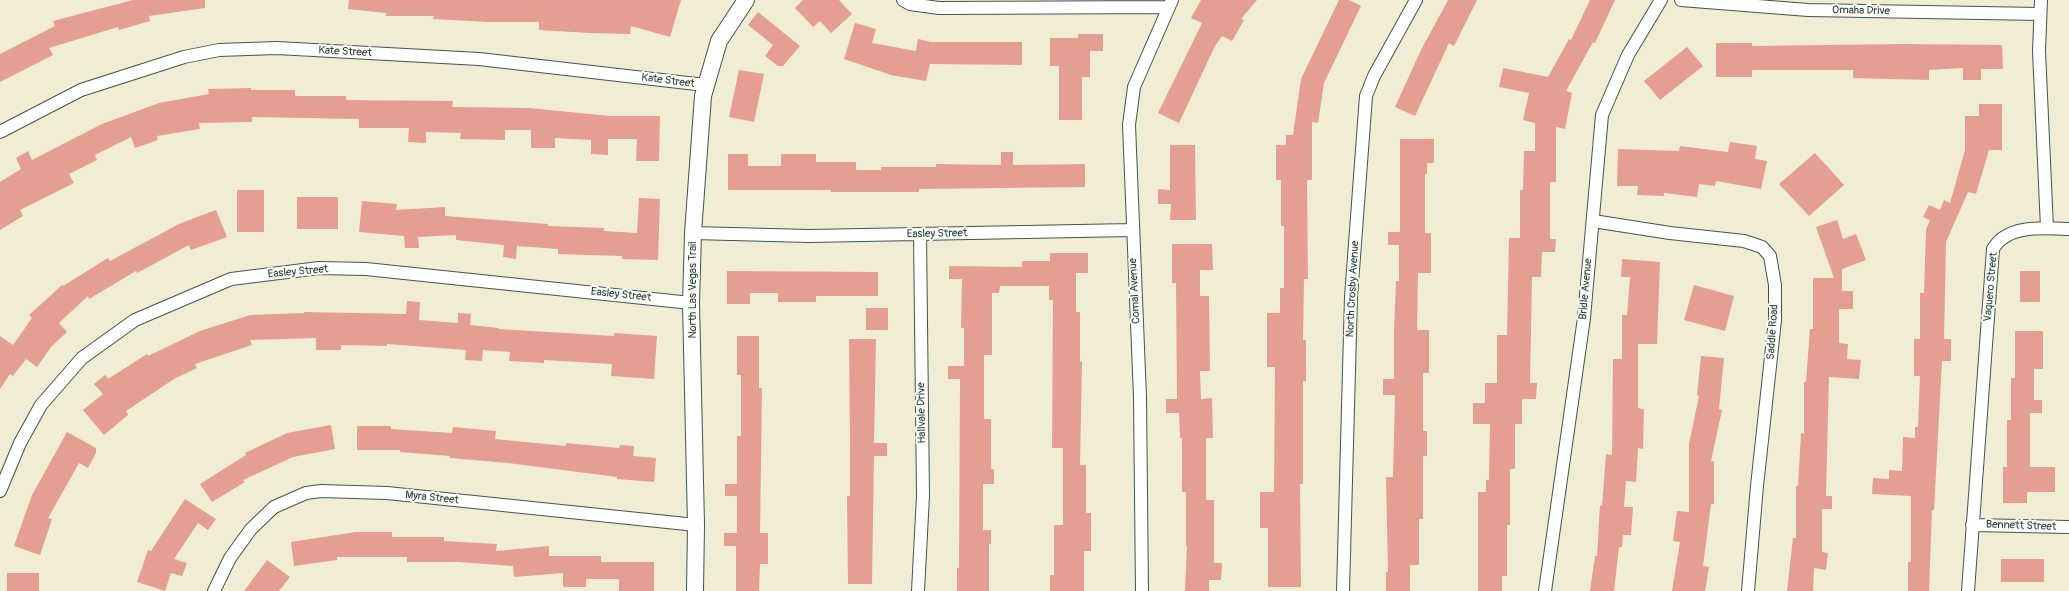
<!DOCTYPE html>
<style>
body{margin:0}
canvas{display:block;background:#f1ecd4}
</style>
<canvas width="2069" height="591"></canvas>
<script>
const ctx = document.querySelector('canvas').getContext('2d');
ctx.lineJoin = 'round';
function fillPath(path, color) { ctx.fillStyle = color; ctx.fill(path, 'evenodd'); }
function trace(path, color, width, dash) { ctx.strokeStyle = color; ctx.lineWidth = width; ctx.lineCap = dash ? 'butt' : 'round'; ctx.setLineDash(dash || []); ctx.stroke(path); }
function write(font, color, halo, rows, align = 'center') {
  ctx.font = font + ' Pangolin,sans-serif'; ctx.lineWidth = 4; ctx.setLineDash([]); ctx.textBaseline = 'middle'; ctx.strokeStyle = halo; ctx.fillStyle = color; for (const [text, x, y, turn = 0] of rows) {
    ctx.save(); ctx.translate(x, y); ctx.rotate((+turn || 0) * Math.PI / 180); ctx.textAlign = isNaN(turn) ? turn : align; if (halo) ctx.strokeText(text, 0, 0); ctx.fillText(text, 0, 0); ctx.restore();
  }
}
fillPath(new Path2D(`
 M133 0H205V8L149 16 150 21 119 30 118 27 49 48 53 55 0 82V54L55 26 53 21Z
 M349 0H681L670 37 631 26 630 34 589 33 539 30V22H488L433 19 434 16H386V13L348 9Z
 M803 0H839L852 14 831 33 820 21 813 27 795 8Z
 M1201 0H1257L1241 19 1244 20 1232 41 1222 36 1215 46 1179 123 1158 113 1202 23 1191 18Z
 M1339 0H1349L1361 6 1324 83 1318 123 1312 122V180H1307L1308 279H1304L1303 340H1306V381H1303V484H1300L1301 587H1268V528H1260V492H1274L1275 367H1267V313H1280V288H1284V226H1281V180H1276V145H1286V135H1293L1301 79Z
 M1448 0H1477L1454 46 1449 43 1415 116 1395 107 1421 50Z
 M1590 0H1615L1595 43 1593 42 1566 91 1572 93 1565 129 1556 127V182H1550V239H1556L1555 252H1542L1541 277H1532L1530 383H1537L1536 399H1522V424H1515V469H1510V525H1507V576H1502V591H1478V492H1486V480H1489L1490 424H1473V403H1485V383H1497V335H1507L1509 238H1520V190H1523L1524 151H1535V123L1523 120 1529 93 1499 87 1503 68 1548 77 1569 39 1571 40Z
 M758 12 800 46 783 66H778L765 56 773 45 748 25Z
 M855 23 876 29 872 43 916 51 918 39 931 42H1022V65L930 64 926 81 891 75 844 59Z
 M1078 34H1103V51H1090V77H1082V120H1059V66H1050V38H1078Z
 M1716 43H1752V46L1902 44 2002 45 2003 69H1981V80H1963V68L1929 70V80L1853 78V70H1752V77H1716Z
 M1687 47 1703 66 1660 100 1644 81Z
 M739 70 764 74 754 122 729 117Z
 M251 88V90H295V96H346V100L453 101 452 107 529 108 610 116H660L659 161H636L637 139H608V155L591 154V140L555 138V148H531V130H505V140L460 139 461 133 426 132V143L408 142 409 128H359V119L252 117V122L199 123 200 129 157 136 158 140 135 148 131 137 95 155 97 160 69 174 74 183 20 210 23 216 0 230V182L21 169 16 158 28 151 32 160 102 124 159 103 209 94 208 89Z
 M1979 104H2002V150H1989L1976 194 1968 192 1946 242 1944 339H1951V361H1942L1934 510H1932L1929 591H1908V562H1911V496L1872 494 1873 478 1889 479V470L1902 471 1903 437 1915 438V427H1918L1920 376H1914V339H1920V293H1924L1926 230 1930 220 1923 217 1929 205 1940 210 1944 200 1950 203 1965 150V116H1979Z
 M1400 139H1434V163H1427V174H1425V233H1431V273H1418L1417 330H1429V373H1423V431H1427V456H1423V519H1419V565H1410V591H1386V572H1388L1386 477H1393L1395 395H1383V379H1394V330L1396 281H1399V245H1388V232H1400Z
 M1730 142 1757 146 1755 159 1767 161 1761 189 1716 181 1715 186 1699 184 1697 197 1664 193V196L1637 195 1638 186H1617L1618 149 1679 151 1680 146 1728 152Z
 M1170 145H1195L1196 220H1170L1171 204H1158V189L1170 190Z
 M1001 152H1013V165L1085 164V187L919 189V192H831V190H728V154H748V166H781V154H816V162H856V170H881V167H936V164L1001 165Z
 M1815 153 1844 185 1809 216 1779 184Z
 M237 190H264V232H237Z
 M297 197H338V229H297Z
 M639 198 660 199 658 260 622 259V256L558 254V249L517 246 516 259 503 257 504 245 456 240V235L418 237 419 248H405L404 236 359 232 362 201 397 204 396 210 445 207V216L548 224V226L604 228V231L637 233Z
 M216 210 227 237 191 250 189 245 137 273 136 271 89 299 88 296 59 323 67 332 51 347 37 367 26 359 13 376 10 374 0 389V336L13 345 32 318 29 315 62 285 63 286 108 258 110 261 181 223Z
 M1837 220 1843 239 1856 234 1866 260 1842 269V291H1853V309H1839V343L1848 344 1847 359 1861 360 1859 379 1829 377 1826 496H1832V509H1822V552L1828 553 1826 570 1814 568 1813 591H1787L1793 538H1796V486H1798L1801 433 1804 434V382H1806L1810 329H1813V278H1834L1816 227Z
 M1172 244H1212L1213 270H1200V296H1209L1210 371H1200L1201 399 1212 398 1213 438H1206V500H1214V563H1222L1221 580H1209V591H1185L1187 546H1186V492H1182V438H1180L1179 413H1166V399H1177L1176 283H1172Z
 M1050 253H1088V273H1076V312H1080V362H1082L1080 465H1086V513H1091V551H1084V591H1050V575H1054V525H1063V448H1052L1053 300H1049V286H1000L999 293H992V355H984V419H991V469H994V484H983V530H991V544H989V591H957V568H959L960 379H948V366H964V328H961L962 279H949V266L1022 267V261H1050Z
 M1622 259 1660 262 1657 344H1638V408L1644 409 1643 449 1638 448 1636 482 1626 481 1624 507H1633L1631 535H1623L1622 547H1619L1614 591H1590L1595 556H1597L1600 505 1602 506 1606 454 1612 455 1613 359H1622V315H1627L1630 277H1621Z
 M727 271 878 272V296H816V302H778V293H750V304H727Z
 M2020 271H2040V302H2020Z
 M1694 285 1734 296 1725 331 1684 320Z
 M407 301 420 302 419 320 458 323V313L471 314 470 325 499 328V329L614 336V333L657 336 654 379 611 376 612 364 544 360V363L509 361 510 352 483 350 482 361 465 360 466 350 387 344V346L341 345V350H316V338L250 340 252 345 195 364 197 368 174 379 126 411 128 415 104 435 83 410 103 394 94 384 105 375 108 379 147 354 148 356 200 331 250 315 304 313V312L406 314Z
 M866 308H888V330H866Z
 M2015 331H2043V369H2034V400H2042V413H2030V467H2055V492H2027V503H2003V467H2007V420H2011V378H2015Z
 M737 336H759V388H762L760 533H768V564H760L759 591H736V546H724V533H737V496H725V484H737V436H741V375H737Z
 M849 339H876L874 443H887V456H874L872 584H848L847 496H850V443Z
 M1701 356 1724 358 1719 409 1722 410 1711 461H1714V504H1711L1703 566 1709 567 1705 591H1672L1680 542 1673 541 1677 511 1689 512V444L1699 396 1697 395Z
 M331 425 335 449 293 457 243 480 245 482 212 502 200 484 246 455 245 453 287 433Z
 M357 426H391V429L452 433 453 427 496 431 495 439 566 446V443L619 448 620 445 634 446 633 456 656 458 654 482 617 479V477L508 463 450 458V456L400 452V450H357Z
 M67 432 96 448V453L88 468 79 463 48 518 52 519 40 555 14 546 32 495Z
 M185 499 216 519 208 530 198 523 174 559 187 563 182 576 171 573 165 591 137 582 148 550 151 551Z
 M356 532H392V537H444V541L497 544 496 551 549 546V556H601V562H654V591H619V579H586V587H563V573L514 577 513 566 458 562H407V557H337V560L294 566 291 542Z
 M2001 559H2044V582H2001Z
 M267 560 290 577 279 591H244Z
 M7 573H39V591H7Z`), '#e49f92');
const minor = new Path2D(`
 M903 0 910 4 939 8 1169 7
 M1681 0 1808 10 2040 14
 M2041 0 2039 51 2047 228
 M0 132 81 90 184 57 219 50 277 48 479 59 705 85
 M1593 221 1670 233 1744 241 1762 247 1770 256 1775 285V320L1757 486 1748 591
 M693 233 809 236 1132 230
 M0 491 20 443 41 405 82 358 135 320 231 279 319 268 366 269 691 303
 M1972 525 2069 527
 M214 591 230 558 251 529 274 507 306 493 321 491 387 493 696 525
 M918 591 923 496 920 234
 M1142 591 1140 397 1129 125 1134 87 1172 0
 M1343 591 1351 297 1366 96 1374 76 1416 0
 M1545 591 1584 318 1602 115 1628 55 1661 0
 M1968 591 1993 249C2007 224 2044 228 2069 229`);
const tertiary = new Path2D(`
 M695 591 696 525 691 303 693 233 703 96 719 41 746 0`);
trace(minor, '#3e574c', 14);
trace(tertiary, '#3e574c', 18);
trace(minor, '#fff', 12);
trace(tertiary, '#fff', 16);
write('11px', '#1f3d34', '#fdfcf7', [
 ["Omaha Drive",1861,11,1],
 ["Kate Street",345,52,3],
 ["Kate Street",668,81,7],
 ["Easley Street",937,234,-1],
 ["Easley Street",298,272,-5],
 ["Vaquero Street",1991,287,-85],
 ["North Crosby Avenue",1353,289,-87],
 ["Bridle Avenue",1586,289,-85],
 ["North Las Vegas Trail",693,290,-90],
 ["Comal Avenue",1135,291,-93],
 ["Easley Street",621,295,6],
 ["Saddle Road",1773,332,-86],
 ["Hallvale Drive",922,413,-91],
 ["Myra Street",432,498,6],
 ["Bennett Street",2021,526,2]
]);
</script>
